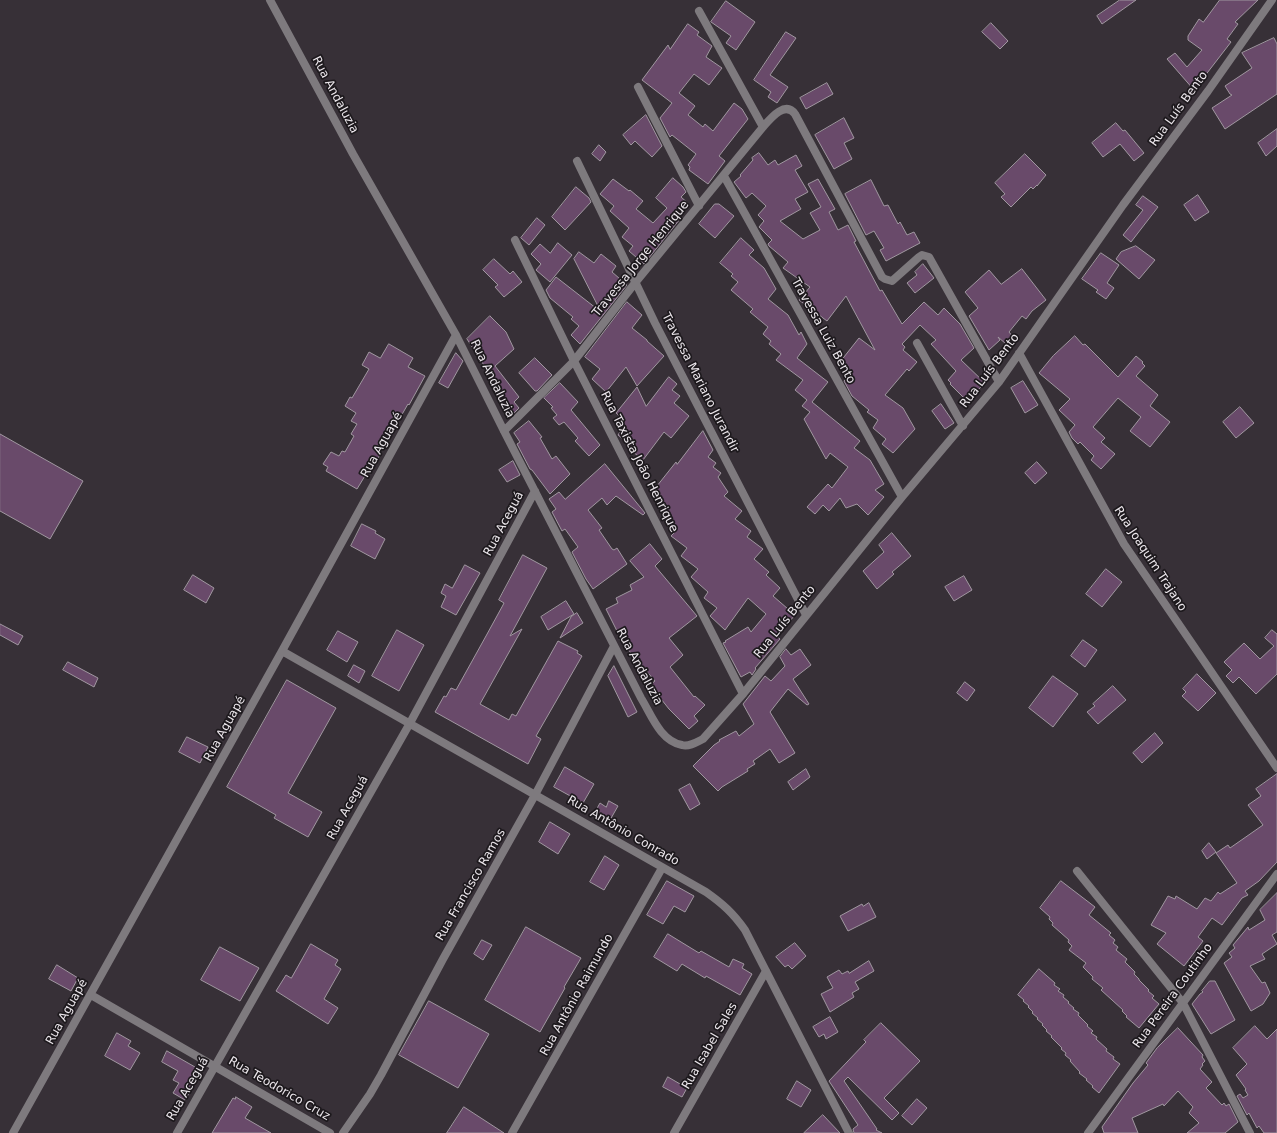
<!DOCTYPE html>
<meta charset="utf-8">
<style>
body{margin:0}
canvas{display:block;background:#373037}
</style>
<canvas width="1277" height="1133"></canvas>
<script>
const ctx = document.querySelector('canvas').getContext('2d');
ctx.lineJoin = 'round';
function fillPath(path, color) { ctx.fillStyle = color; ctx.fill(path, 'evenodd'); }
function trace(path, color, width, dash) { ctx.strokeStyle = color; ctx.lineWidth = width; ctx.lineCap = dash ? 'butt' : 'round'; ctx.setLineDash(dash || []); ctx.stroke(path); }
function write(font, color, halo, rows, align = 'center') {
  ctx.font = font + ' "DejaVu Sans",sans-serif'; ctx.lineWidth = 3.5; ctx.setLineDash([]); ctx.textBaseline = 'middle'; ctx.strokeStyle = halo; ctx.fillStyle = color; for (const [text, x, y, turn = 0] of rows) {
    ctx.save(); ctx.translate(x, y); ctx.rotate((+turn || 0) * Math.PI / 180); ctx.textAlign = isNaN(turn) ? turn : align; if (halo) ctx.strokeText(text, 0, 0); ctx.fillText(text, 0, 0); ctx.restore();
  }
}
const building = new Path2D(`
 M1120 0H1136L1102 24 1097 16Z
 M1220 0H1258L1235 22 1238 24 1227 39 1231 42 1194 90 1167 59 1175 53 1187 67 1202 50 1188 40V36L1199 19 1203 22Z
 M726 1 755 22 736 50 726 43 731 36 711 22Z
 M991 23 1008 41 1000 49 982 32Z
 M688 24 699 32 697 35 712 46 706 57 722 68 709 85 694 74 679 93 695 106 688 115 703 127 705 124 713 131 734 103 742 109 748 119 719 156 725 161 708 184 689 170 690 167 688 165 696 154 672 135 670 137 660 118 672 103 642 80 668 45 670 49Z
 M786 32 796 38 770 75 788 87 777 103 768 97 771 92 754 80Z
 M1274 38 1277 44V94L1225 129 1212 108 1232 95 1230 94 1225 86 1252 68 1242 53Z
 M827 83 833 94 806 109 800 98Z
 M646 115 662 146 652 157 635 141 631 145 623 135Z
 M844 118 854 138 844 143 852 159 834 169 815 135Z
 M1116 123 1123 131 1125 130 1144 153 1134 161 1120 144 1103 157 1092 143Z
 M1277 129V146L1266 156 1258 143Z
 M599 145 606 152 600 161 592 154Z
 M759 153 768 165 775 160 778 165 796 155 802 166 795 170 808 192 795 199 801 209 780 221 803 239 820 230 810 213 821 207 808 184 818 179 835 209 829 212 838 230 848 225 856 241 854 242 880 291 882 290 902 324 924 302 938 315 944 308 960 324 974 348 961 360 985 383 977 391 975 388 964 398 950 384 951 383 948 380 956 371 931 344 936 340 920 325 902 344 905 347 903 350 917 362 909 371 907 369 885 395 903 408 915 429 893 453 882 444 886 439 873 428 878 420 867 412 869 410 852 396 844 381 852 372 840 362 859 338 875 350 846 296 827 321 799 300 810 287 783 268 788 262 769 246 768 244 772 240 759 227 764 221 758 215 766 206 752 193 746 198 734 182 741 176 740 175 753 160 752 158Z
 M1025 154 1046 175 1037 186V185L1033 189 1031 187 1011 207 1001 197 1005 194 995 183Z
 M673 178 683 187 686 192 681 197 690 205 678 217 680 219 644 264 629 251 633 246 622 237 629 228 610 211 614 206 600 194 613 179 629 191 630 190 643 201 636 209 653 223 667 208 656 198Z
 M871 180 884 206 888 205 898 224 900 222 907 235 914 232 920 243 886 261 880 250 884 248 874 231 866 235 845 194Z
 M576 187 589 198 591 202 565 230 552 217Z
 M1198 195 1209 212 1195 221 1184 205Z
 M1143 196 1158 207 1131 242 1123 235 1143 210 1136 205Z
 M715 204H719L734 216 715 238 699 224Z
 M537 218 545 225 529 245 521 238Z
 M741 238 754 250 749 255 764 268 776 289 768 299 788 315 799 335 801 332 807 344 797 358 828 382 812 402 860 441 854 448 870 460 884 484 875 490 884 497 868 515 857 504 846 508 840 498 829 511 823 505 815 514 807 507 828 484 832 488 848 467 830 453 826 459 804 419 810 412 802 406 807 400 795 390 803 380 776 360 781 354 769 344 771 341 763 334 768 327 750 312 753 309 731 290 738 282 731 276 733 274 720 263Z
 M558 243 572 255 550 282 536 270 541 264 531 254 540 244 550 253Z
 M1136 246 1155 260 1139 279 1116 259 1121 252Z
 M579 252 594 263 601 254 616 266 612 272 627 285 580 344 571 335 579 326 571 319 573 317 550 298 546 290 556 277 601 312 574 259Z
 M1101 253 1119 265 1107 283 1114 288 1106 299 1096 292 1098 290 1082 279Z
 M494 259 510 274 513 271 522 282 504 297 495 287 498 285 483 270Z
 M923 264 934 278 915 293 907 283 917 275 915 272Z
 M1022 269 1046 300 1032 311 1026 319 1022 316 1009 332 1013 337 1006 344 998 337 1000 340 989 350 969 316 978 308 965 292 989 270 1001 284Z
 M627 302 642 315 632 328 647 340V341L664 356 637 386 626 367 606 392 592 379 600 369 585 357Z
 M490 316 506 332 514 349 495 366 519 397 514 402 519 408 513 414H512L497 398 502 393 467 339Z
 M1075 336 1083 345 1085 344 1118 377 1136 356 1143 362 1142 363 1145 366 1136 376 1158 395 1150 406 1170 422 1150 447 1130 431 1141 417 1118 398 1093 427 1105 438 1101 442 1115 454 1101 469 1091 460 1094 456 1080 442 1078 444 1072 438 1069 432 1075 425 1059 410 1070 399 1039 373 1053 356Z
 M389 344 413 358 408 367 425 376 409 405 408 404 397 423 394 421 376 450 381 453 376 462 374 461 357 489 326 471 328 467 323 464 331 452 339 456 342 451 345 452 354 436 351 434 357 424 351 421 356 413 345 406 350 397 352 398 369 369 362 365 369 352 380 358Z
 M456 353 463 361 448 388 439 383Z
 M535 358 552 375 537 391H535L519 373Z
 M669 377 677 384 672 390 680 396 674 403 689 416 671 438 664 432 643 460 627 447 629 444 618 435 624 426 620 423 623 419 616 413 637 387 646 406Z
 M1023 381 1038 405 1025 413 1011 388Z
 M560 383 578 402 571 410 600 445 589 456 575 441 578 438 564 422 559 425 553 418 557 415 551 408 553 407 544 398Z
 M941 404 954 423 945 429 932 411Z
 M1240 407 1254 423 1236 438 1223 422Z
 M529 421 542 437 540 438 552 459 556 456 570 474 550 494 532 470 530 469 517 444 520 442 514 433Z
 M703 431 713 450 708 457 716 463 713 467 721 473 718 477 728 492 724 496 742 511 735 519 751 531 747 537 763 549 754 559 769 572 766 575 780 588 773 596 795 615 777 636 780 639 755 668 756 669 752 675 750 672 741 677 723 643 726 642 725 641 748 627 751 632 766 614 748 598 725 630 710 616 717 608 704 598 708 592 691 577 698 569 681 556 687 548 671 536 675 532 667 526 669 523 663 516 669 508 656 497 657 495 653 491 676 462 677 464Z
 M0 434 83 481 50 539 0 511Z
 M513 461 520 475 507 482 499 470Z
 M1037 462 1047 473 1035 484 1025 473Z
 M605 464 645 513 643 515 616 496 607 505 602 498 588 510 602 528 599 530 612 549 614 550 617 548 627 564 593 589 586 579 572 552 578 547 565 529 562 531 552 512 556 509 549 499 559 492 565 499Z
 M362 524 376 531 375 533 385 539 375 559 351 546Z
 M892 533 911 556 892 572 894 574 877 589 863 571 884 552 879 545Z
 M650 544 662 559 655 566 697 616 669 638 683 655 670 667 694 697 695 696 705 705 694 716 698 721 689 729 669 709 650 685 655 681 619 639 622 637 617 631 606 609 618 603 616 598 632 590 630 585 644 577 630 561Z
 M523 555 547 568 510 636 522 629 480 704 509 720 512 714 516 716 558 641 578 651 577 653 582 656 536 736 541 739 528 764 435 712 444 696 446 697 451 688 456 690 486 636 503 605 504 603 499 600Z
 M465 565 480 573 456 615 441 607 446 596 441 593 445 584 452 588Z
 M1106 569 1122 582 1102 607 1086 594Z
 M193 575 214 588 206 603 184 590Z
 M964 576 972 590 954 601 945 587Z
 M566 601 574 614 548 630 541 617Z
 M577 613 583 623 560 638 571 617Z
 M0 624 23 636 18 645 0 635Z
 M397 630 424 645 399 691 372 676Z
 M1272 630 1277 634V674L1256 694 1239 677 1233 683 1226 676 1232 670 1224 662 1244 643 1260 659 1274 646 1265 638Z
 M338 631 358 642 347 662 327 650Z
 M1083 640 1097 650 1085 667 1071 656Z
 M786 649 791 655 800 649 811 665 793 679 809 704 807 705 788 689 770 712 795 753 779 763 770 749 753 761 755 764 747 769 748 771 722 787 718 791 693 766 714 745 720 741 719 740 736 731 739 736 754 724 743 704 765 676 771 681 785 666 780 657Z
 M68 662 98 678 94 687 63 670Z
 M354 665 365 671 359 683 348 676Z
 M614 666 637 712 628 717 608 676Z
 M1197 674 1216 693 1198 711 1182 696 1186 692 1183 689Z
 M1053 676 1078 694 1053 727 1029 708Z
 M287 680 336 708 288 793 322 812 308 837 274 818 276 815 227 787Z
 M965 682 975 690 967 701 957 693Z
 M1113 686 1126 700 1098 724 1087 712 1095 706 1093 704Z
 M1155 733 1163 743 1142 763 1133 753Z
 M187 737 208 747 200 763 179 752Z
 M565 767 594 784 583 803 554 787Z
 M806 769 810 777 793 790 788 782Z
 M1277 774V862L1259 881 1245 891 1248 895 1242 898 1222 925 1212 918 1198 937 1203 941 1184 966 1157 944 1166 933 1151 925 1168 896 1175 899 1176 896 1197 909 1205 898 1211 901 1218 892 1220 894 1237 883 1216 853 1228 845 1230 848 1263 825 1248 805 1261 796 1256 789Z
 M690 784 700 804 690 810 679 790Z
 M609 801 618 806 610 820 595 812 600 803 606 807Z
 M550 822 570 834 558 854 539 842Z
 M1209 843 1216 852 1207 859 1202 851Z
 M605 856 619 865 604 890 590 882Z
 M667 881 694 896 685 912 674 906 663 924 647 915Z
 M1061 881 1095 907 1089 915 1111 933 1109 935 1115 940 1113 943 1118 947 1116 950 1127 959 1125 962 1135 972 1134 974 1139 979V980L1149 990 1148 991 1154 996 1152 998 1159 1004 1139 1028 1126 1017 1127 1016 1122 1011 1123 1010 1101 990 1103 988 1092 979 1093 977 1083 967 1086 963 1069 950 1072 946 1068 942 1069 940 1052 925 1053 923 1049 919 1050 917 1040 908Z
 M1277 893V932L1272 935 1277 944 1262 954 1265 959 1250 966 1262 983 1265 982 1270 993 1263 1004 1251 1011 1224 963 1232 957 1229 953 1235 948 1233 945 1248 927 1249 930 1265 920 1260 910Z
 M869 903 876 917 848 931 840 916 862 904 863 906Z
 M526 927 581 958 564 987 565 988 540 1032 485 1000Z
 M668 934 699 953 701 951 729 967 733 959 744 964 742 968 752 974 740 995 706 976 705 978 682 964 677 971 654 957Z
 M482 940 492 945 483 960 474 954Z
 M795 943 806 956 792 969 788 965 785 967 776 957Z
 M311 944 338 960 335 965 341 969 324 999 338 1008 328 1024 276 991 286 975 291 978Z
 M220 947 259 968 240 1001 201 980Z
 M869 961 874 971 855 982 859 989 852 993 854 997 830 1012 821 994 833 988 827 977 839 970 842 974 848 971 849 973Z
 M57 965 78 978 71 991 49 979Z
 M1039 969 1055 983 1054 985 1060 989 1058 991 1064 995 1063 997 1069 1002 1068 1003 1074 1008 1073 1009 1079 1013 1078 1015 1088 1025 1087 1026 1093 1031 1091 1033 1097 1037 1096 1039 1107 1049 1106 1051 1114 1057 1113 1059 1120 1064 1099 1093 1092 1087 1093 1086 1086 1080 1087 1079 1079 1073 1080 1072 1070 1061 1071 1060 1065 1055 1066 1053 1061 1049 1062 1048 1051 1037 1052 1036 1046 1031 1047 1030 1042 1025 1043 1024 1037 1019 1038 1018 1032 1013 1033 1012 1028 1007 1029 1006 1023 1001 1024 1000 1018 995Z
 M1210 981H1215L1235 1020 1211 1034 1192 1004 1200 994 1203 992 1202 991Z
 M429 1001 489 1034 458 1088 399 1055Z
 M830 1017 838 1032 826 1039 824 1034 819 1037 813 1027Z
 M881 1023 920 1061 884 1098 899 1113 892 1120 848 1077 844 1081 877 1129 876 1130 882 1133H854L853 1129 858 1125 829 1081 866 1042 864 1040Z
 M1255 1026 1267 1039 1277 1029V1133H1264L1259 1126 1257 1128 1249 1113 1247 1115 1237 1096 1240 1094 1243 1098 1248 1095 1245 1090 1246 1089 1236 1075 1247 1064 1233 1048Z
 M1178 1028 1203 1055 1202 1057 1205 1061 1202 1064 1203 1065 1200 1069 1212 1082 1206 1088 1222 1105 1224 1103 1226 1106 1229 1104 1238 1122 1225 1133H1187L1199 1123 1189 1113 1193 1107 1178 1091 1164 1106 1163 1104 1132 1118 1138 1133H1104L1102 1127 1133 1083 1148 1065 1146 1063 1157 1048Z
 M117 1033 131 1041 128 1046 140 1053 130 1070 105 1056Z
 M167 1051 202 1071 185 1100 173 1093 179 1083 173 1080 178 1071 162 1062Z
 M668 1077 687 1088 682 1097 663 1087Z
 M797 1081 811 1090 801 1107 787 1099Z
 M236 1097 252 1107 245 1118 271 1133H212L233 1098 235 1099Z
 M917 1099 927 1108 912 1125 902 1116Z
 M464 1107 504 1133H447Z
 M823 1115 840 1133H804Z`);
fillPath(building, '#694a6a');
trace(building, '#a097a0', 1);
trace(new Path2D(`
 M270 0 353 154 456 335 504 431 641 698C651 714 660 741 682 745 689 747 697 742 703 739L743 694 902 497 999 382 1123 205 1208 91 1272 0
 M699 11 763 127
 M638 87 699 206
 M577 161 655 323 806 615
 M724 176 902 497
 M515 240 574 361 743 694
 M917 343 963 426
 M1019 353 1124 544 1277 768
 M504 431 574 361 635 283 763 127C770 119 785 100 795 114L882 277 885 279 892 281 919 257 922 255 929 257 999 382
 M282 651 706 892C723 904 733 913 745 930L849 1133
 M1077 871 1183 1003 1250 1133
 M91 995 330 1133
 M13 1133 282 651 456 335
 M177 1133 410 723 535 491
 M343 1133 370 1094 381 1075 443 959 535 795 614 646
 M512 1133 662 868
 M674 1133 766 971
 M1088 1133 1277 874`), '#7e7a7e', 8);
write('12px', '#ece7ec', '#1d191d', [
 ["Rua Andaluzia",335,95,62],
 ["Rua Luís Bento",1179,109,-54],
 ["Travessa Jorge Henrique",641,259,-51],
 ["Travessa Luiz Bento",823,331,61],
 ["Rua Luís Bento",990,371,-53],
 ["Rua Andaluzia",492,379,64],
 ["Travessa Mariano Jurandir",700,383,63],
 ["Rua Aguapé",382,445,-61],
 ["Rua Taxista João Henrique",639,462,63],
 ["Rua Aceguá",504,524,-62],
 ["Rua Joaquim Trajano",1150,559,57],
 ["Rua Luís Bento",785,622,-51],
 ["Rua Andaluzia",639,667,62],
 ["Rua Aguapé",225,729,-61],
 ["Rua Aceguá",348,808,-61],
 ["Rua Antônio Conrado",623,831,30],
 ["Rua Francisco Ramos",471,885,-60],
 ["Rua Antônio Raimundo",577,995,-61],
 ["Rua Pereira Coutinho",1173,996,-54],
 ["Rua Aguapé",67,1012,-61],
 ["Rua Isabel Sales",710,1046,-60],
 ["Rua Aceguá",188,1089,-60],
 ["Rua Teodorico Cruz",279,1089,30]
]);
</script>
